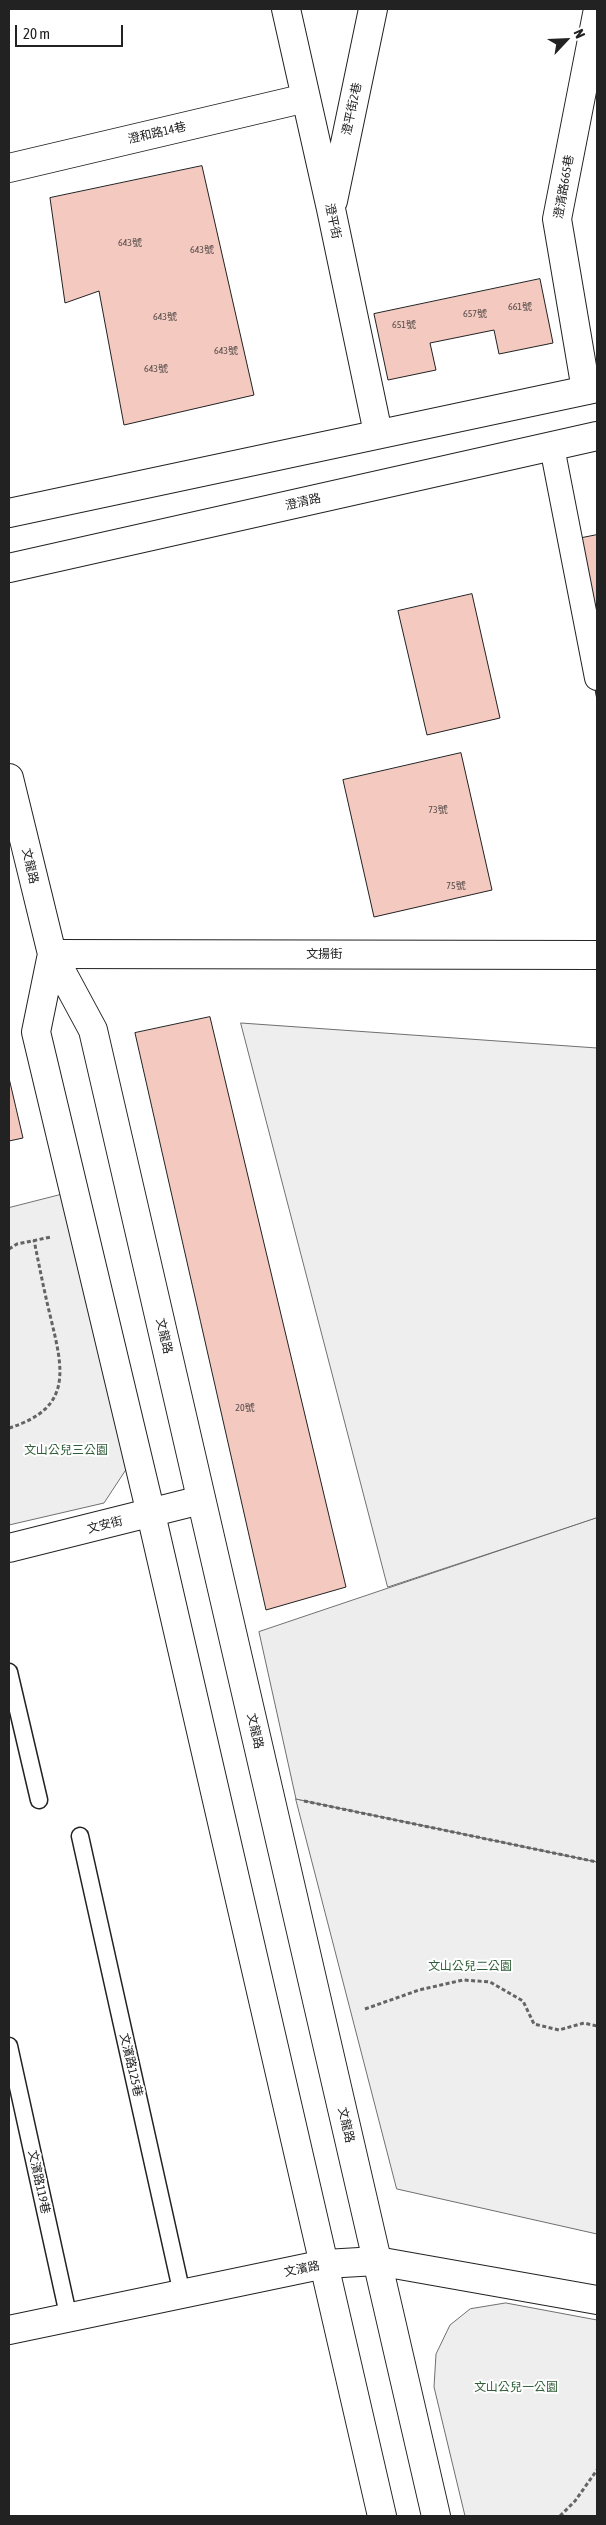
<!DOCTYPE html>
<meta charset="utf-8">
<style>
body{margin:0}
#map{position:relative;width:606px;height:2525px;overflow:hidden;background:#fff;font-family:"Asap Condensed",sans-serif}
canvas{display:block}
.frame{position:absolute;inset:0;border:10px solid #222;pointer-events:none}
.north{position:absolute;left:541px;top:15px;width:50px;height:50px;-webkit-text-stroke:4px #fff;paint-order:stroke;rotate:65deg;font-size:14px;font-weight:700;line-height:20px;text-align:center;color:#222}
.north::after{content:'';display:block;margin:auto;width:18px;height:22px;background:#222;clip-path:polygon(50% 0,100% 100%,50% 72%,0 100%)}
.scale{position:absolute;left:15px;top:25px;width:108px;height:22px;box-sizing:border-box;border:2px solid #222;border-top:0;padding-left:6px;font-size:15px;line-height:18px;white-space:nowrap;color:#222;-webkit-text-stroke:4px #fff;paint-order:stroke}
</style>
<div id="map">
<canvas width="606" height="2525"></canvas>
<div class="frame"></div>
<div class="north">N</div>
<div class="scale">20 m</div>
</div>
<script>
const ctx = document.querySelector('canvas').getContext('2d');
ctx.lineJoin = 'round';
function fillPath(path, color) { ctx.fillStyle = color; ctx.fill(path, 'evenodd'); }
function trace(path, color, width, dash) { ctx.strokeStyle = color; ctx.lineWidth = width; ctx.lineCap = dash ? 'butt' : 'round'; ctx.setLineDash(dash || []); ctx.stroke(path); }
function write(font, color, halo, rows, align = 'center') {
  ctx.font = font + ' "Asap Condensed","Noto Sans TC",sans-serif'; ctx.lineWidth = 4; ctx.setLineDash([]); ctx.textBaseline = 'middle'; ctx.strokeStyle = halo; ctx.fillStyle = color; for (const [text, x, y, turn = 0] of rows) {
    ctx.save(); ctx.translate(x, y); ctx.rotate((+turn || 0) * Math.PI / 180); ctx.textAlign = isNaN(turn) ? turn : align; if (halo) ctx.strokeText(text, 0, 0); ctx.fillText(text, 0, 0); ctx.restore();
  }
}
const green = new Path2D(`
 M241 1023 597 1048V1518L388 1587Z
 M64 1194 129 1465 104 1503 9 1525V1208Z
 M296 1799 597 1862V2234L397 2189Z
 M506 2303 597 2320V2516H465L434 2387 436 2354 450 2325 470 2309Z`);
fillPath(green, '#eee');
trace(green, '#6f6f6f', 1);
const parking = new Path2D(`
 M597 1518V1862L296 1799 259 1632Z`);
fillPath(parking, '#ededed');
trace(parking, '#6f6f6f', 1);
const building = new Path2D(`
 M202 166 254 395 124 425 99 291 65 303 50 198Z
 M540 279 553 343 499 354 494 330 430 343 436 370 388 380 374 314Z
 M597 535V700L567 541Z
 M472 594 500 718 427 735 398 611Z
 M461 753 492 890 374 917 343 780Z
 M210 1017 346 1587 266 1610 135 1033Z
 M9 1078 23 1138 9 1141Z`);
fillPath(building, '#f3c9c0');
trace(building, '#222', 1);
const service = new Path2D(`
 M9 1672 39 1800
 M80 1836 182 2294
 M9 2046 69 2319`);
const pedestrian = new Path2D(`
 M552 447 597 678`);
const minor = new Path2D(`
 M286 9 331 209 378 433
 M9 168 306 98
 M333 201 373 9
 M586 390 557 219 597 14
 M52 954 597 955
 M9 1548 201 1500
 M9 2330 325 2264 377 2261 597 2300`);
const tertiary = new Path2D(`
 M9 778 52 954 93 1030 436 2516
 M52 954 36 1032 151 1514 382 2516`);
const secondary = new Path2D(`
 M9 513 597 388
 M9 568 597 436`);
trace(service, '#222', 19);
trace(pedestrian, '#222', 26);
trace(minor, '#222', 30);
trace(tertiary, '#222', 30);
trace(secondary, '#222', 30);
trace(new Path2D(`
 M9 1249 17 1244 51 1237
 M9 1428C74 1408 63 1369 50 1315 44 1290 39 1265 34 1240
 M304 1801 597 1862
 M365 2009 419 1990 463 1980 490 1982 523 2001 534 2024 559 2030 584 2023 597 2026
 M560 2516 575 2501 597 2470`), '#646464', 3, [4, 2.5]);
trace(service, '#fff', 16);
trace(pedestrian, '#fff', 24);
trace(minor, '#fff', 28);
trace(tertiary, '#fff', 28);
trace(secondary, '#fff', 28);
write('10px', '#564c4a', null, [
 ["643號",130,243],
 ["643號",202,250],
 ["661號",520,307],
 ["657號",475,314],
 ["643號",165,317],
 ["651號",404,325],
 ["643號",226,351],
 ["643號",156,369],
 ["73號",438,810],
 ["75號",456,886],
 ["20號",245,1408]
]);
write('12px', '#222', '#fff', [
 ["澄平街2巷",352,109,-78],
 ["澄和路14巷",157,133,-13],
 ["澄清路665巷",564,187,-80],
 ["澄平街",333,221,78],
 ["澄清路",303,502,-13],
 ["文龍路",30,866,77],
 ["文揚街",324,954],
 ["文龍路",164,1336,77],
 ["文安街",105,1525,-14],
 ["文龍路",255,1731,77],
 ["文濱路125巷",131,2065,77],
 ["文龍路",346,2125,77],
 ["文濱路119巷",39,2182,78],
 ["文濱路",302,2269,-11]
]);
write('12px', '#2f5e38', '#fff', [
 ["文山公兒三公園",66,1450],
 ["文山公兒二公園",470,1966],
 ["文山公兒一公園",516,2387]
]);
</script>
